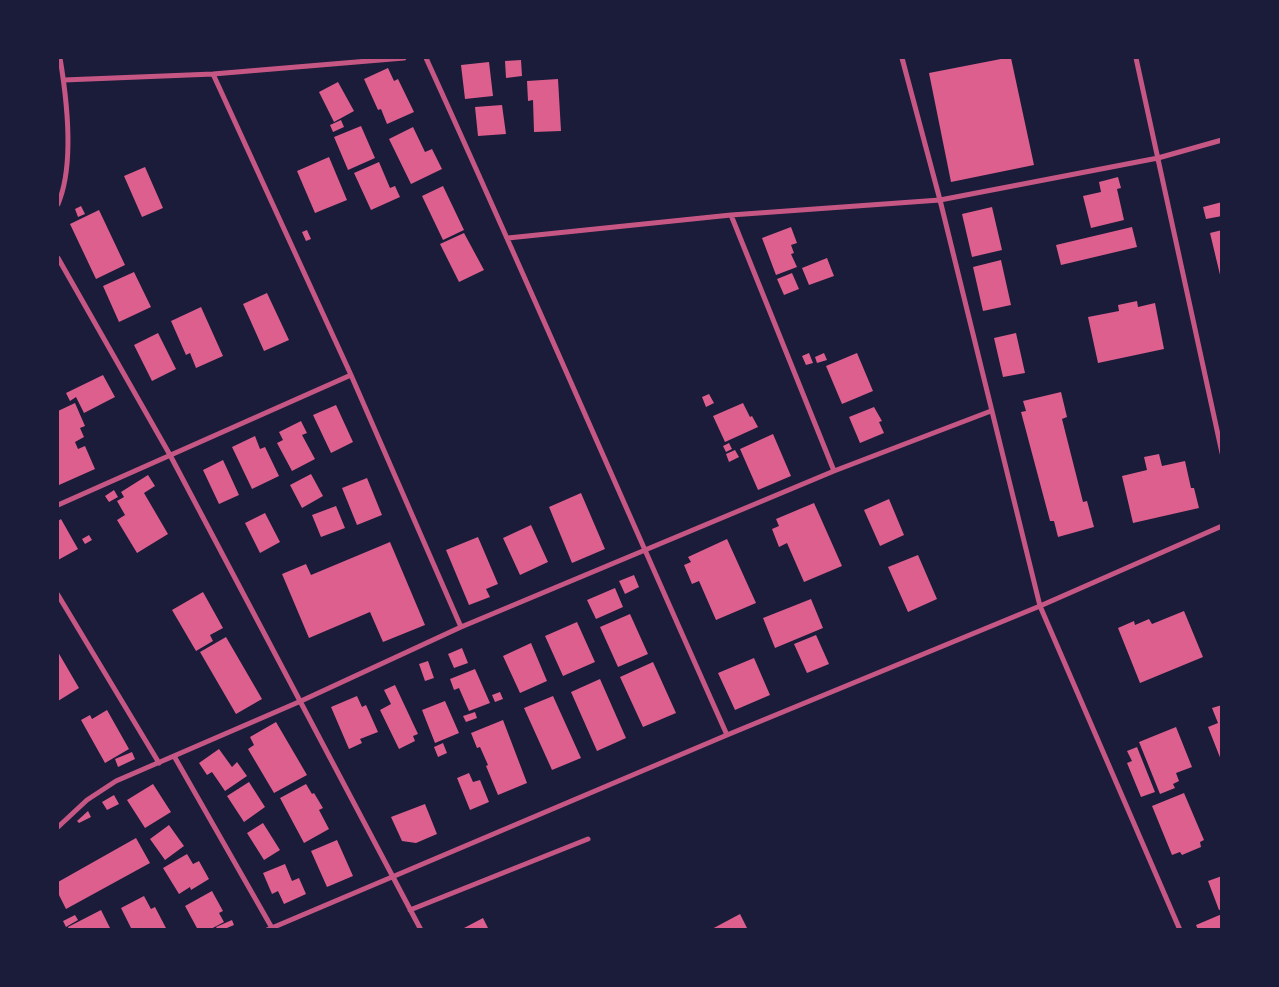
<!DOCTYPE html>
<style>
body{margin:0}
#map{position:relative;width:1279px;height:987px;overflow:hidden;background:#1b1b3a;font-family:Cabin,sans-serif}
canvas{display:block}
.frame{position:absolute;inset:0;border:59px solid #1b1b3a;pointer-events:none}
</style>
<div id="map">
<canvas width="1279" height="987"></canvas>
<div class="frame"></div>
</div>
<script>
const ctx = document.querySelector('canvas').getContext('2d');
ctx.lineJoin = 'round';
function fillPath(path, color) { ctx.fillStyle = color; ctx.fill(path, 'evenodd'); }
function trace(path, color, width, dash) { ctx.strokeStyle = color; ctx.lineWidth = width; ctx.lineCap = dash ? 'butt' : 'round'; ctx.setLineDash(dash || []); ctx.stroke(path); }
fillPath(new Path2D(`
 M1006 58H1011L1034 165 951 182 929 73Z
 M521 60 522 76 506 78 505 61Z
 M489 62 493 96 465 99 461 65Z
 M388 68 394 81 398 79 414 112 387 124 381 109 378 110 364 79Z
 M558 79 561 131 534 132 533 100 528 101 527 81Z
 M338 82 354 111 334 122 319 92Z
 M502 105 506 134 478 136 475 107Z
 M341 120 344 127 333 132 330 125Z
 M361 126 375 158 348 170 334 137Z
 M413 127 425 152 432 149 442 169 411 184 389 139Z
 M329 157 347 200 315 213 297 171Z
 M379 162 390 188 395 186 400 197 371 210 354 173Z
 M145 167 163 208 142 217 124 176Z
 M1118 177 1121 188 1117 189 1124 220 1091 228 1083 196 1101 192 1099 182Z
 M443 186 464 230 443 240 422 196Z
 M1222 202V216L1206 219 1203 207Z
 M81 206 85 214 78 217 75 209Z
 M992 207 1002 250 972 257 962 214Z
 M99 210 125 265 96 279 70 224Z
 M791 227 797 243 791 245 794 253 791 254 797 267 776 275 762 238Z
 M1132 227 1137 247 1061 265 1056 245Z
 M307 230 311 239 306 241 302 232Z
 M1222 230V279H1221L1210 233Z
 M464 233 484 270 459 282 440 244Z
 M827 258 834 276 809 285 802 268Z
 M1001 260 1011 305 983 311 973 267Z
 M134 272 151 307 119 322 103 286Z
 M792 273 799 289 784 295 777 279Z
 M267 293 289 340 264 351 243 304Z
 M1137 301 1138 307 1155 303 1164 349 1098 363 1088 317 1119 311 1118 305Z
 M201 307 223 356 196 368 190 353 186 355 171 321Z
 M158 333 176 369 152 381 134 345Z
 M1016 333 1025 373 1003 377 994 338Z
 M809 353 813 363 806 365 802 356Z
 M824 353 827 360 817 363 815 357Z
 M857 353 873 391 842 404 826 366Z
 M103 375 115 397 84 413 76 397 70 401 66 393Z
 M1061 392 1067 417 1062 419 1083 502 1087 501 1094 527 1058 537 1054 521H1050L1021 412 1026 411 1023 401Z
 M709 394 714 403 706 407 702 397Z
 M75 403 85 426 80 428 84 437 75 442 78 449 85 446 95 469 59 485 58 482V411Z
 M743 403 750 417 752 416 758 427 725 442 713 416Z
 M336 405 353 442 331 453 313 415Z
 M874 407 882 421 879 422 884 433 860 443 849 417Z
 M301 421 307 433 302 435 315 459 292 471 277 443 283 440 279 432Z
 M773 434 791 476 758 490 740 449Z
 M255 436 260 449 265 447 279 476 252 489 232 447Z
 M729 443 732 449 726 452 723 446Z
 M735 450 739 457 729 462 726 454Z
 M1159 454 1162 466 1185 461 1191 488H1194L1199 508 1133 523 1122 476 1147 470 1144 457Z
 M223 460 239 495 219 504 203 470Z
 M311 474 323 496 302 508 290 485Z
 M148 475 155 486 144 493 168 534 137 553 117 520 125 515 117 501 124 497 121 492Z
 M367 478 382 515 357 525 342 488Z
 M114 490 118 497 109 502 105 496Z
 M581 493 605 549 572 563 549 507Z
 M889 499 904 535 880 546 864 510Z
 M814 503 842 566 804 582 787 543 779 547 772 529 779 526 776 519Z
 M336 506 345 528 321 537 312 515Z
 M265 513 280 542 260 553 245 523Z
 M61 519 78 549 58 560V521Z
 M531 525 548 562 520 575 503 538Z
 M89 535 92 540 85 544 82 539Z
 M478 537 498 584 486 589 490 597 469 605 446 550Z
 M727 539 756 603 716 620 699 581 692 584 684 565 691 562 688 557Z
 M390 542 425 625 383 642 370 612 309 638 282 574 306 564 311 575Z
 M918 555 937 599 908 612 888 567Z
 M634 575 639 587 625 594 619 581Z
 M615 588 623 607 596 619 587 600Z
 M203 592 223 628 210 635 213 641 196 651 172 610Z
 M811 599 823 628 775 648 763 618Z
 M1184 611 1203 657 1140 683 1118 628 1134 621 1135 625 1149 619 1152 624Z
 M630 614 648 654 618 667 600 627Z
 M577 622 595 662 563 676 545 636Z
 M816 635 829 664 807 673 794 644Z
 M226 637 262 699 236 714 200 652Z
 M531 643 547 681 520 693 503 656Z
 M462 648 468 663 454 668 448 654Z
 M58 652 79 688 58 701Z
 M754 658 770 695 735 710 718 673Z
 M428 661 434 678 425 681 419 664Z
 M653 662 676 713 643 727 620 677Z
 M475 669 490 703 469 711 459 688 454 690 450 679Z
 M600 679 626 738 597 751 571 692Z
 M395 685 418 734 413 736 415 741 399 749 380 710 391 704 384 690Z
 M500 692 503 699 495 702 492 695Z
 M357 696 362 707 366 705 378 732 360 739 362 743 349 749 331 707Z
 M553 696 581 758 552 770 524 708Z
 M445 701 459 733 435 743 422 710Z
 M1222 705V760H1221L1208 727 1218 723 1212 708Z
 M107 710 129 749 105 763 81 720 90 715 92 719Z
 M475 712 477 718 466 722 463 716Z
 M503 720 527 783 498 795 486 766 488 765 480 747 477 748 471 733Z
 M276 722 307 775 274 793 248 749 254 745 250 737Z
 M1176 727 1192 767 1176 773 1179 781 1173 784 1175 788 1160 794 1139 742Z
 M443 743 447 753 438 757 434 747Z
 M1137 747 1155 792 1141 797 1127 763 1132 761 1127 751Z
 M219 749 232 767 237 762 247 776 225 791 212 772 207 775 199 763Z
 M132 752 135 759 118 767 115 759Z
 M469 773 473 782 480 780 489 802 470 810 457 778Z
 M249 782 265 807 244 822 227 796Z
 M153 784 171 812 145 828 127 800Z
 M306 784 312 794 314 793 323 808 319 810 329 829 304 843 280 798Z
 M1184 793 1204 840 1200 842 1201 847 1182 855 1180 852 1172 855 1152 806Z
 M114 795 119 804 107 810 102 802Z
 M425 804 437 834 416 843 402 841 391 817Z
 M88 811 91 817 79 823 77 821Z
 M263 823 280 850 264 860 247 833Z
 M169 825 184 846 165 860 150 839Z
 M136 838 150 863 66 909 58 893V882Z
 M337 840 353 876 327 887 311 851Z
 M187 854 193 864 199 861 209 879 191 890 190 887 179 894 163 868Z
 M285 864 292 881 299 878 306 894 284 904 278 891 272 894 263 873Z
 M1222 876V909L1219 910 1208 881Z
 M212 891 223 911 219 913 224 922 209 930H198L185 906Z
 M144 896 151 909 155 907 167 930H132L121 908Z
 M101 910 111 930H69L68 927Z
 M740 914 748 930H710Z
 M1222 914V930H1198L1196 925Z
 M75 915 78 920 66 927 63 921Z
 M483 918 489 930H464V928Z
 M232 920 234 925 222 930H218L216 927Z`), '#dd5f8e');
trace(new Path2D(`
 M426 58C528 282 626 509 727 735
 M902 58 940 200 1040 606 1180 930
 M1136 58 1222 453
 M213 74 351 375 461 627
 M64 80 213 74 404 58
 M58 204C75 164 67 100 60 58
 M731 215 834 471
 M508 238 731 215 940 200 1158 158 1222 140
 M58 258 170 455 421 930
 M58 505 351 375
 M58 595 159 763
 M174 756 272 928
 M58 827 87 800 116 781 301 701 461 627 834 471 991 411
 M410 910 588 839
 M267 930 727 735 1040 606 1222 526`), '#c65784', 5);
</script>
